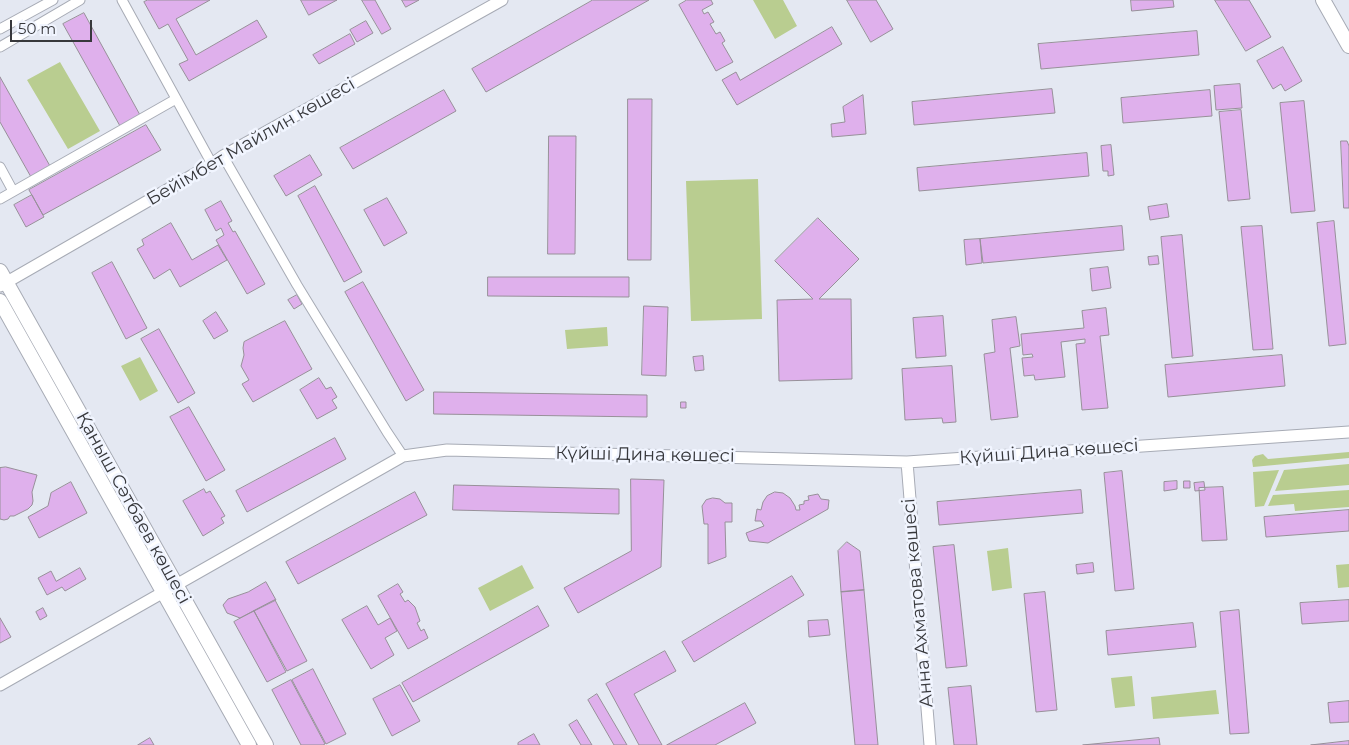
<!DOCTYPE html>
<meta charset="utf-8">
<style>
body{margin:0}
#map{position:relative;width:1349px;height:745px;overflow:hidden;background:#e4e8f2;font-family:Montserrat,sans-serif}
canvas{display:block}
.scale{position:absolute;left:10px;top:20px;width:82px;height:22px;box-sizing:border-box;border:2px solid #37383c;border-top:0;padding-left:6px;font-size:15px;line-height:18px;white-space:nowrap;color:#37383c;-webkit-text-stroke:4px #f1f5ff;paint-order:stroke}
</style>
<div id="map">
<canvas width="1349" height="745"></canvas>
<div class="scale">50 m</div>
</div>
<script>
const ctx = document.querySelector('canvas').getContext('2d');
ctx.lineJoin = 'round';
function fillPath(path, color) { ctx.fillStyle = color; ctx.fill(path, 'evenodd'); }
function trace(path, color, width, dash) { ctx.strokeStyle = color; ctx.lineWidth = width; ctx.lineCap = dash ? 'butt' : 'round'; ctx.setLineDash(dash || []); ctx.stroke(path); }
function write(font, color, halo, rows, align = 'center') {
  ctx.font = font + ' Montserrat,sans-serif'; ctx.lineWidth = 5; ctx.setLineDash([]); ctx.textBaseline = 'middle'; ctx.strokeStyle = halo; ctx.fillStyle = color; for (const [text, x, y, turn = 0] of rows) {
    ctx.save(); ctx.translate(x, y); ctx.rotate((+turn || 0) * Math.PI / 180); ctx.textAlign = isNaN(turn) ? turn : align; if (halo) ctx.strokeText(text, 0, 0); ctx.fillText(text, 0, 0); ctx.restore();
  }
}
fillPath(new Path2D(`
 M753 0H783L797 26 775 39Z
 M60 62 100 131 68 149 27 80Z
 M758 179 762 319 691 321 686 181Z
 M607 327 608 346 567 349 565 330Z
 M140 357 158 391 140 401 121 366Z
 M1349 452V458L1253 467 1252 460 1255 456 1263 454 1268 459Z
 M1349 464V485L1275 491 1284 470Z
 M1279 470 1264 506 1255 507 1253 472Z
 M1349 490V507L1295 511 1294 504 1268 506 1273 495Z
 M1008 548 1012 588 992 591 987 551Z
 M1349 564V587L1338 588 1336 565Z
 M522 565 534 588 490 611 478 588Z
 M1132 676 1135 706 1115 708 1111 678Z
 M1216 690 1219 714 1153 719 1151 697Z`), '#b9cd90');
const building = new Path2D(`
 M148 0H210L176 19 196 55 257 20 267 37 189 81 179 64 188 60 168 24 159 29 144 2Z
 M301 0H337L309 15Z
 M362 0H375L391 29 382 34Z
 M402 0H419L406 7Z
 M593 0H649L486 92 472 69Z
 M687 0H711L713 4 702 10 704 14 708 12 714 22 710 24 716 34 720 32 725 41 722 43 733 62 716 71 679 5Z
 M847 0H876L893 29 871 42Z
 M1131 0H1173L1174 7 1132 11Z
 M1215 0H1249L1271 37 1246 51Z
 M84 13 140 115 120 126 63 24Z
 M366 21 373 33 357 42 350 30Z
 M832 27 842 44 737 105 722 80 736 72 740 80Z
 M1197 31 1199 55 1041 69 1038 44Z
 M350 34 355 44 319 64 313 55Z
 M1283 47 1302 81 1285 91 1281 84 1273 89 1257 61Z
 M0 77 50 166 31 177 0 122Z
 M1240 84 1242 108 1216 110 1214 86Z
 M1052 89 1055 113 914 125 912 102Z
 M444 90 456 111 353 169 340 148Z
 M1210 90 1212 116 1123 123 1121 98Z
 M863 95 866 134 832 137 831 124 845 122 843 107Z
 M628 99H652L651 260H628Z
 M1304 101 1315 211 1291 213 1280 103Z
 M1241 110 1250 199 1228 201 1219 112Z
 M146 125 161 150 43 215 29 190Z
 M549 136H576L575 254H548Z
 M1341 141H1347L1349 146V208H1344Z
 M1111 145 1114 175 1108 176V171H1103L1101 146Z
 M1087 153 1089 176 919 191 917 168Z
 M310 155 322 175 286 196 274 176Z
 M315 186 362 272 344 282 298 196Z
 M32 195 44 217 26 227 14 205Z
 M387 198 407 233 384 246 364 210Z
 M221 201 232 221 228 223 233 232 235 231 265 284 247 294 216 240 224 235 221 228 216 231 205 210Z
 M1167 204 1169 217 1150 220 1148 207Z
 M818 218 859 259 819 299H851L852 379 779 381 777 300 813 299 775 261Z
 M1334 221 1346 344 1329 346 1317 223Z
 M171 223 192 260 218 245 227 260 180 287 170 269 154 279 137 249 144 245 142 240Z
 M1122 226 1124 250 983 263 980 239Z
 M1262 226 1273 349 1253 350 1241 227Z
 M1182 235 1193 356 1172 358 1161 237Z
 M980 239 982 263 966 265 964 240Z
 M1158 256 1159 264 1149 265 1148 257Z
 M112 262 147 328 126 339 92 273Z
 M1108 267 1111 288 1092 291 1090 269Z
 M488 277H629V297L488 296Z
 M363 282 424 390 406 401 345 292Z
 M297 295 302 304 294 309 288 300Z
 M644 306 668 307 666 376 642 375Z
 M1106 308 1109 335 1100 336 1108 408 1082 410 1076 344 1085 343V339L1061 342 1065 377 1035 380 1034 375 1024 376 1022 358 1033 357 1032 354 1023 355 1021 334 1084 328 1082 311Z
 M216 312 228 331 214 339 203 321Z
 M943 316 946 356 916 358 913 318Z
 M1016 317 1020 346 1010 348 1018 417 991 420 984 354 995 352 992 320Z
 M285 321 312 369 253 402 242 384 249 380 241 366 244 355 243 348 244 342Z
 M159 329 195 393 178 403 141 339Z
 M1282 355 1285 386 1168 397 1165 365Z
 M703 356 704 370 695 371 693 357Z
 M952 366 956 422 943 423 942 418 905 420 902 369Z
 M319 378 326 389 331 387 337 397 332 400 337 408 317 419 300 390Z
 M434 392 647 395V417L434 414Z
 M681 402H686V408H681Z
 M189 407 225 470 206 481 170 417Z
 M335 438 346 459 247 512 236 491Z
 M6 467 37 475 32 492 33 501 32 505 28 509 14 516H10L8 519 4 520 0 519V468Z
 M1122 471 1134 589 1115 591 1104 473Z
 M631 479 664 480 661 567 578 613 564 588 631 551Z
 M1177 481V489L1164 491V482Z
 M1184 481H1190V488H1184Z
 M71 482 87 513 39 538 28 517 48 506 51 493Z
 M1204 482 1205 490 1195 491 1194 483Z
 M454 485 619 489V514L453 510Z
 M1223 487 1227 540 1202 541 1199 488Z
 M204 489 206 493 210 491 225 516 221 518 224 523 203 536 183 501Z
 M1081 490 1083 513 939 525 937 502Z
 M415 492 427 515 298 584 286 562Z
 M775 492 783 493 790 498 795 506 796 510H800L799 505 804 504V501L809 500 808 496 818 494 821 499 829 500 828 509 768 543 749 541 746 533 764 526 761 521H755L757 509 761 510 763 502 767 496Z
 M713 498 720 499 725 503H732V522H725L726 557 708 564V524H704L702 506 706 500Z
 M1349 510V531L1266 537 1264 517Z
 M847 542 860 551 864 590 841 592 838 551Z
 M954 545 967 666 946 668 933 547Z
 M1093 563 1094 572 1077 574 1076 565Z
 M80 568 86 579 65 591 62 587 47 595 38 578 51 571 56 581Z
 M792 576 804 595 694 662 682 642Z
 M266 582 276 600 240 618 227 613 223 605 228 599 248 592Z
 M398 584 403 592 400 594 405 602 408 600 415 607 420 621 417 623 421 631 424 629 428 638 408 649 378 596Z
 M864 590 878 745H855L846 650 841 592Z
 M1045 592 1057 710 1036 712 1024 594Z
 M275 600 307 661 287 671 254 611Z
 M1349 600V621L1302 624 1300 603Z
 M367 606 378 625 390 618 397 631 385 638 394 655 371 669 342 620Z
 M538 606 549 626 413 702 402 683Z
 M43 608 47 616 40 620 36 612Z
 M1239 610 1249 733 1230 734 1220 612Z
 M254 611 286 672 267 682 234 622Z
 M0 618 11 637 0 643Z
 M828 620 830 635 809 637 808 621Z
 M1193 623 1196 647 1108 655 1106 631Z
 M665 651 676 671 634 694 662 745H639L606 684Z
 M313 669 346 734 326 744 292 680Z
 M291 680 325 744 323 745H301L272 690Z
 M400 685 420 721 392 736 373 699Z
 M971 686 977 745H954L948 688Z
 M597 694 627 745H614L588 700Z
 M1349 701V722L1330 723 1328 703Z
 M745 703 756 723 715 745H667Z
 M577 720 592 745H581L569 725Z
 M534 734 540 745H518V743Z
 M150 738 154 745H138Z
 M1159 738 1160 745H1083Z
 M1349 741V745H1311Z`);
fillPath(building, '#dfb0ec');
trace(building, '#979099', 1);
const minor = new Path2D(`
 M122 0 212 164
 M0 29 53 0
 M0 47 80 0
 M223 156 297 285 387 432 403 456
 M0 167 13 191
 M0 199 176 99`);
const tertiary = new Path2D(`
 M0 286 212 164 223 156 502 0
 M907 462 930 745
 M0 685 403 456 447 450 907 462 1349 432`);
const secondary = new Path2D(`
 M1323 0 1349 46
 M0 271 266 745
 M0 301 249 745`);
trace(minor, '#a7abb5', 11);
trace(tertiary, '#a7abb5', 13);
trace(secondary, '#a7abb5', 16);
trace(minor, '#fff', 9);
trace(tertiary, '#fff', 11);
trace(secondary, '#fff', 14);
write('18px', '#37383c', '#f1f5ff', [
 ["Бейімбет Майлин көшесі",251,142,-30],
 ["Күйші Дина көшесі",1049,452,-4],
 ["Күйші Дина көшесі",645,455,1],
 ["Қаныш Сәтбаев көшесі",133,508,61],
 ["Анна Ахматова көшесі",918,603,-95]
]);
</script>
